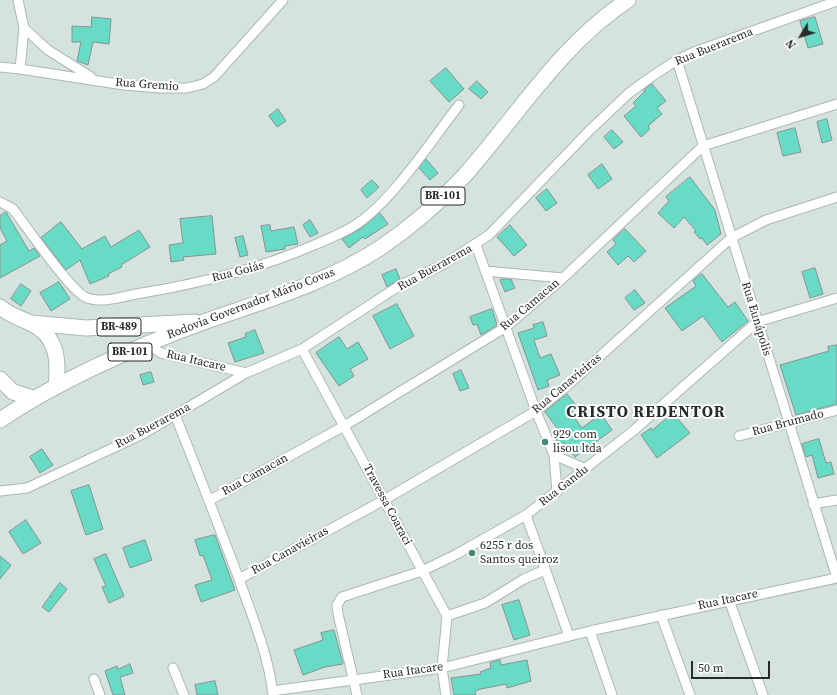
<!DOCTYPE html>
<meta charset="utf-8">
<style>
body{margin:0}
#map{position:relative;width:837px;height:695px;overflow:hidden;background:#d5e3df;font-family:"Source Serif 4",serif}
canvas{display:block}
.north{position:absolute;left:781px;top:16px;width:40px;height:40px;-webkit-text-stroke:3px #fff;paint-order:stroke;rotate:232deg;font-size:11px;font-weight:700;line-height:16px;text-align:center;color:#262b29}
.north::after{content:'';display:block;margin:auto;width:14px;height:18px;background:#262b29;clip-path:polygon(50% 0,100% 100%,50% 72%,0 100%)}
.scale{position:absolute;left:691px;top:661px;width:79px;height:18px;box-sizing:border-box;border:2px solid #262b29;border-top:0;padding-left:5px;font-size:12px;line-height:14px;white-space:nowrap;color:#262b29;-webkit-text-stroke:3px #fff;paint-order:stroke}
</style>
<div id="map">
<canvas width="837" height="695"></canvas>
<div class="north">N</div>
<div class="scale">50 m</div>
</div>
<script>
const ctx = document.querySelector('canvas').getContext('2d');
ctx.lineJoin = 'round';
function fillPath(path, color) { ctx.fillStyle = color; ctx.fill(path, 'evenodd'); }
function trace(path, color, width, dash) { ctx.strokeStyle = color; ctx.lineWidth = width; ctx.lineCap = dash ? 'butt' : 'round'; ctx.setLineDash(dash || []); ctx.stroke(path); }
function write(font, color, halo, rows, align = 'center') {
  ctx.font = font + ' "Source Serif 4",serif'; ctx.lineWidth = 4; ctx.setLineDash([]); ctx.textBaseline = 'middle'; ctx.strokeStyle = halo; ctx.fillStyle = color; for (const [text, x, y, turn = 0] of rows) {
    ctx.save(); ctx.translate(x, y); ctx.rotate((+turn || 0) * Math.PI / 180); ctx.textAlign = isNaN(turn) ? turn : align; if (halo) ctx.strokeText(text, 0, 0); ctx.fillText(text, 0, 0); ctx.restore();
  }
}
const building = new Path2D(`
 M92 17 111 19 109 44 93 42 88 65 77 61 81 42H72V26L91 27Z
 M815 17 823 44 808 48 800 21Z
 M446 68 464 89 449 102 430 81Z
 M477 81 488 92 481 99 469 89Z
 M652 84 666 101 657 108 662 114 648 126 650 129 641 137 624 116 636 106 633 103 645 91 644 90Z
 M278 109 286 121 277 127 269 116Z
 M827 119 832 140 822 143 817 122Z
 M795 128 801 152 783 156 777 133Z
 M612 130 623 142 614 149 604 137Z
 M426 159 438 173 430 180 419 168Z
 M602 164 612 179 598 189 588 175Z
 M690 177 715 210 721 234 707 245 702 238 700 239 694 232 696 231 684 217 674 228 658 213 669 201 666 197Z
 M372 180 379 187 367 198 361 190Z
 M547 189 557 203 546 211 536 198Z
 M6 212 29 251 34 248 40 256 0 278V245L7 241 0 228V216Z
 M380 213 388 224 365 239 363 237 349 248 342 239 360 229Z
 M212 216 216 254 183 257 184 260 171 262 169 245 183 243 180 219Z
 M310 220 318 233 310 237 303 225Z
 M61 222 82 249 105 236 111 247 139 230 150 247 121 265 122 267 108 274 109 276 90 284 80 260 66 270 41 238Z
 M270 225 271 231 294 227 298 244 285 246V249L266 252 261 226Z
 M510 225 527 245 514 256 497 237Z
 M625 229 646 251 634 262 628 256 618 265 607 252 616 244 613 240Z
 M243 236 248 255 240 257 235 238Z
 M815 268 823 294 810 298 802 272Z
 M396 269 400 279 387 287 382 275Z
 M702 274 728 307 735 302 748 321 722 342 703 316 682 331 665 308 696 286 693 281Z
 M503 279H511L515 288 505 292 500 280Z
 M59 282 70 299 51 311 40 293Z
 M21 284 31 291 21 306 11 299Z
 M635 290 645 303 634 310 625 298Z
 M397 304 414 336 390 349 373 316Z
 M492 309 497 325 481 335 477 324 473 325 470 317Z
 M543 322 547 336 534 340 540 358 551 354 560 375 547 380 549 386 538 390 518 333 534 328 533 325Z
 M255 330 264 353 235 362 228 343 246 337 245 334Z
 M339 337 347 349 358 342 368 359 350 369 354 376 339 386 316 353Z
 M837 345V404L796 415 780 365 829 351 828 347Z
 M461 370 469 388 460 391 453 374Z
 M151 372 154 382 143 385 140 375Z
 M567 394 578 408 571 413 582 428 601 414 612 430 575 457 563 442 559 444 554 436 560 432 545 412Z
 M673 413 690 433 657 458 641 435 651 428 652 430Z
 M819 439 826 463 831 462 834 474 818 478 812 455 806 457 802 444Z
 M42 449 53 465 40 473 30 457Z
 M89 485 103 529 86 535 71 491Z
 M26 520 41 543 23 554 9 532Z
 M215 535 235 590 201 602 195 585 212 580 203 555 200 556 195 540Z
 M145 540 152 560 130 568 123 548Z
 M106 554 124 596 109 603 102 587 106 586 94 559Z
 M0 556 11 565 0 579Z
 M60 583 67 589 49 612 42 607 50 596 52 598 50 596Z
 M519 600 530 635 514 640 502 605Z
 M334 630 343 664 325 667 303 675 294 650 323 640 321 633Z
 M500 660 501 665 527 660 531 681 507 688 506 684 481 689 475 691 476 695H454L451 678 481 674 480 672 491 668 490 663Z
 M130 664 133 673 120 677 125 695H113L105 671 117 666 118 669Z
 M215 681 218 695H197L195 685Z`);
fillPath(building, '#67dbc5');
trace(building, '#86938f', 1);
const minor = new Path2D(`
 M18 0 24 28 48 50 91 77
 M677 60 837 578
 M0 67 20 69 124 85 160 88H187L203 84 214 77 283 0
 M20 69 24 28
 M0 202 13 209C26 226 69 289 85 297 99 304 122 297 136 294 198 284 257 270 314 245 328 239 344 233 357 224 394 199 431 141 459 105
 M476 245 536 411 554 455 557 492
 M485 271 563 278
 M147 344 161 353 246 373
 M302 349 447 616 442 668 446 695
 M175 415C197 469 218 524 239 579 252 616 269 656 273 695
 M739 436 837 410
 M554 455 586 469
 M0 491 27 488 143 434 246 373 302 349 399 286 444 264 489 235 588 132 629 93 651 77 677 60 694 52 837 1
 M210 500 344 426 506 327 563 278 703 146 837 104
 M813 504 837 500
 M526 515 569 636
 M239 579 384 500 536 411 567 386 731 238 766 220 837 197
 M729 600 763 695
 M661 615 690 695
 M447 616 485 603 524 579 545 570
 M590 631 612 695
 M173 668 184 695
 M94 679 100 695
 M272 691 442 668 590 631 837 578
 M357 695 338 614 337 605 342 597 422 571 457 554 526 515 633 431 757 322 837 298`);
const primary = new Path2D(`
 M0 307C11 316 18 317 30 323 57 335 59 359 56 386
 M0 379 13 392 33 398`);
const trunk = new Path2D(`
 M31 323 86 328 195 322
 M0 420C64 377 137 346 209 320 267 300 328 282 380 248 411 227 440 202 465 175 518 115 560 45 628 0`);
trace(minor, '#abb8b5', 11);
trace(primary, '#abb8b5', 17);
trace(trunk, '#abb8b5', 17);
trace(minor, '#fff', 9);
trace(primary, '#fff', 15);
trace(trunk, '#fff', 15);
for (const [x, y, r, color] of [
 [545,442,4,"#45887a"],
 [472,553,4,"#45887a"]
]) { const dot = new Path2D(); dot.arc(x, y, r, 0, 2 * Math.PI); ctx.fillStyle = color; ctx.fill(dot); trace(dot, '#fff', 1.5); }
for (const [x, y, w] of [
 [443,196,44],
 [119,327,44],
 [130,352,44]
]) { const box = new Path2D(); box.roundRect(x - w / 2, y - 9, w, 18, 3); ctx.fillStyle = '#fff'; ctx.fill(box); trace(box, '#262b29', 1); }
write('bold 11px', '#262b29', null, [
 ["BR-101",443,196],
 ["BR-489",119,327],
 ["BR-101",130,352]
]);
write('12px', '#262b29', '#fff', [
 ["Rua Buerarema",714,47,-22],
 ["Rua Gremio",147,85,4],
 ["Rua Buerarema",435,268,-29],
 ["Rua Goiás",238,272,-15],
 ["Rodovia Governador Mário Covas",251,304,-21],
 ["Rua Camacan",530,305,-40],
 ["Rua Eunápolis",756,319,73],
 ["Rua Itacare",196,361,13],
 ["Rua Canavieiras",567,384,-40],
 ["Rua Brumado",788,423,-15],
 ["Rua Buerarema",153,426,-28],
 ["Rua Camacan",255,475,-29],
 ["Rua Gandu",564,486,-38],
 ["Travessa Coaraci",387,505,62],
 ["Rua Canavieiras",290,551,-29],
 ["Rua Itacare",728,600,-12],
 ["Rua Itacare",413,671,-8]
]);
write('12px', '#262b29', '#fff', [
 ["929 com",553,435],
 ["lisou ltda",553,449],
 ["6255 r dos",480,546],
 ["Santos queiroz",480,560]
], 'left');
ctx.letterSpacing = '1px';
write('bold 16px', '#232e2b', '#fff', [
 ["CRISTO REDENTOR",646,413]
]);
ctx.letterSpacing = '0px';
</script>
